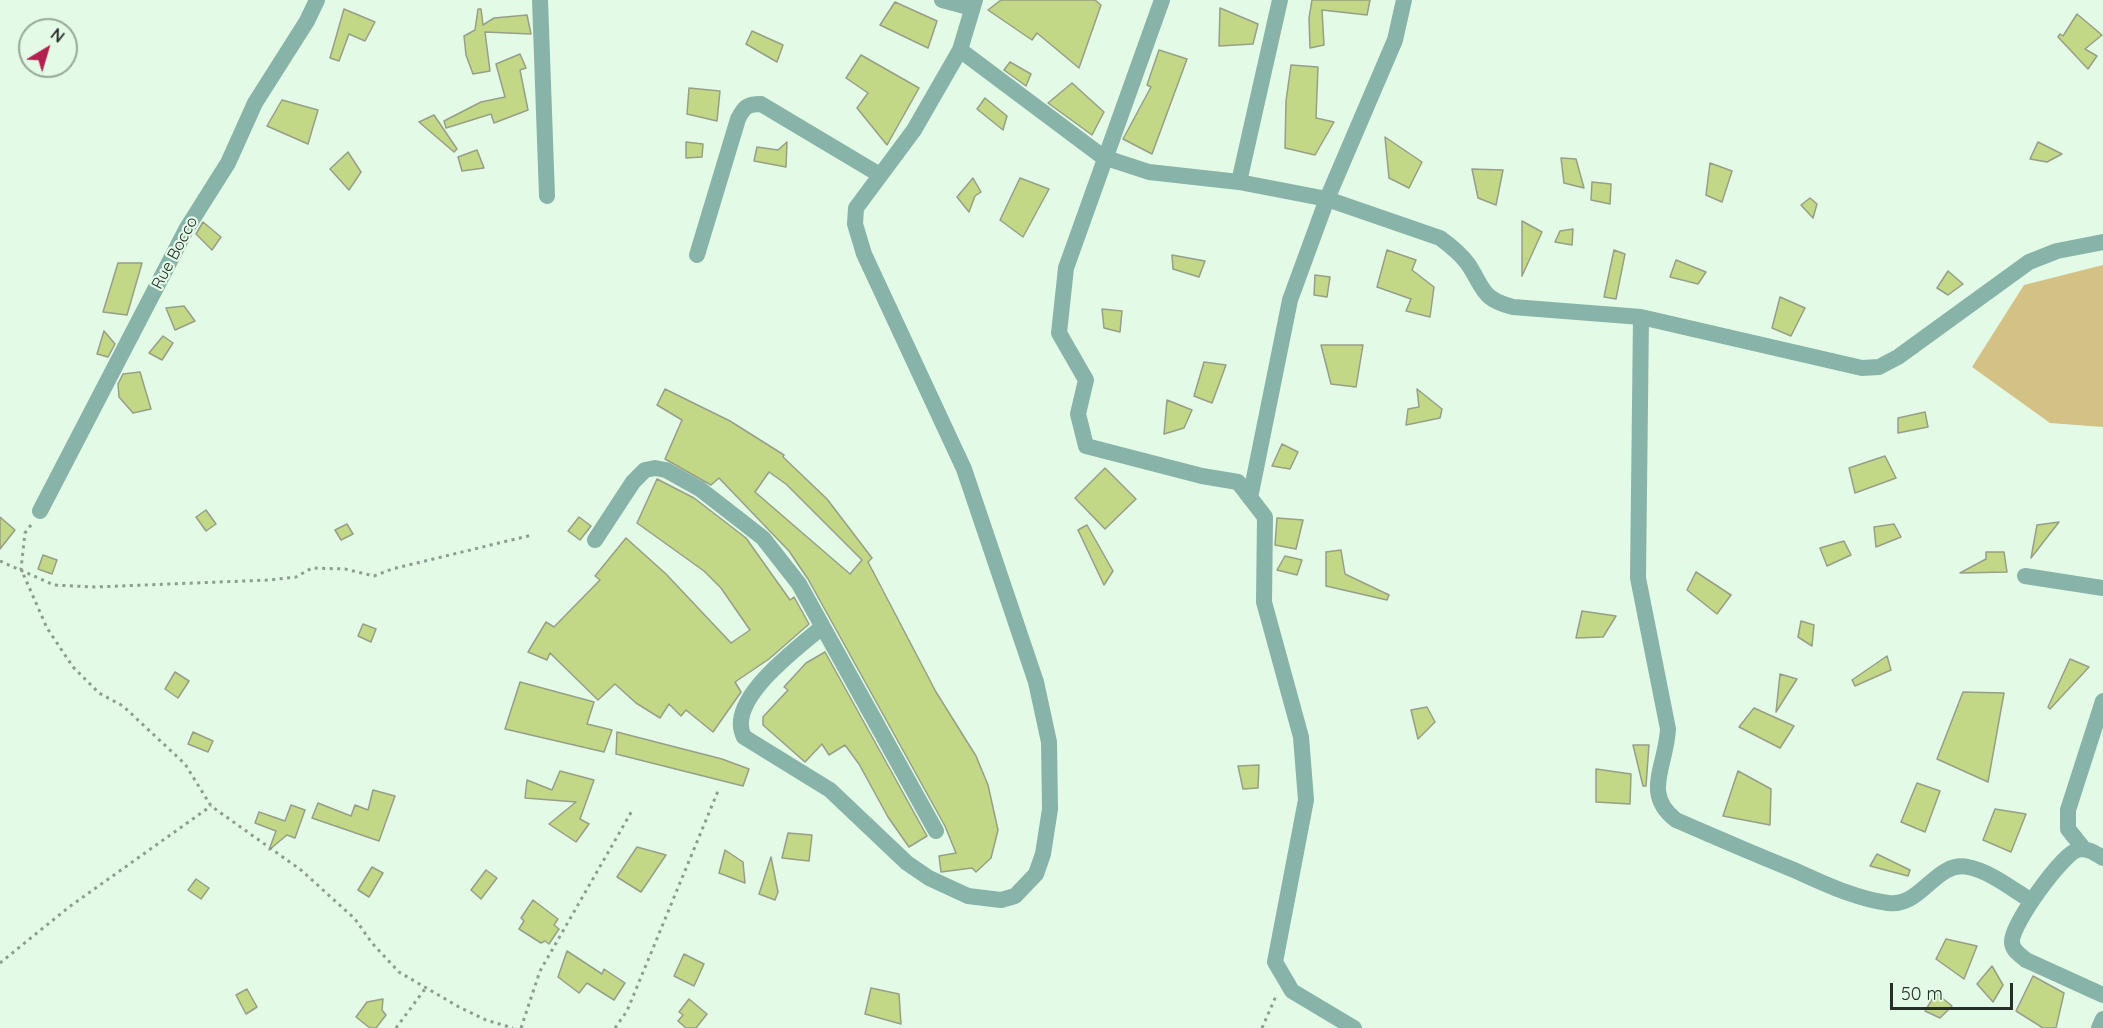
<!DOCTYPE html>
<style>
body{margin:0}
#map{position:relative;width:2103px;height:1028px;overflow:hidden;background:#e3fae7;font-family:Quicksand,sans-serif}
canvas{display:block}
.north{position:absolute;left:18px;top:18px;width:60px;height:60px;box-sizing:border-box;background:#e3fae7;border:2px solid #97a89a;border-radius:50%;rotate:38deg;font-size:16px;font-weight:700;line-height:24px;text-align:center;color:#252e27}
.north::after{content:'';display:block;margin:auto;width:21px;height:27px;background:#b1204f;clip-path:polygon(50% 0,100% 100%,50% 72%,0 100%)}
.scale{position:absolute;left:1890px;top:983px;width:123px;height:27px;box-sizing:border-box;border:3px solid #252e27;border-top:0;padding-left:8px;font-size:18px;line-height:21px;white-space:nowrap;color:#252e27;-webkit-text-stroke:4px #e3fae7;paint-order:stroke}
</style>
<div id="map">
<canvas width="2103" height="1028"></canvas>
<div class="north">N</div>
<div class="scale">50 m</div>
</div>
<script>
const ctx = document.querySelector('canvas').getContext('2d');
ctx.lineJoin = 'round';
function fillPath(path, color) { ctx.fillStyle = color; ctx.fill(path, 'evenodd'); }
function trace(path, color, width, dash) { ctx.strokeStyle = color; ctx.lineWidth = width; ctx.lineCap = dash ? 'butt' : 'round'; ctx.setLineDash(dash || []); ctx.stroke(path); }
function write(font, color, halo, rows, align = 'center') {
  ctx.font = font + ' Quicksand,sans-serif'; ctx.lineWidth = 4.5; ctx.setLineDash([]); ctx.textBaseline = 'middle'; ctx.strokeStyle = halo; ctx.fillStyle = color; for (const [text, x, y, turn = 0] of rows) {
    ctx.save(); ctx.translate(x, y); ctx.rotate((+turn || 0) * Math.PI / 180); ctx.textAlign = isNaN(turn) ? turn : align; if (halo) ctx.strokeText(text, 0, 0); ctx.fillText(text, 0, 0); ctx.restore();
  }
}
fillPath(new Path2D(`
 M2103 265V427L2050 423 1972 367 2024 285Z`), '#d3c185');
const building = new Path2D(`
 M1001 0H1095L1101 5 1079 68 1037 33 1032 40 988 10Z
 M1312 0H1370L1367 15 1322 10 1324 45 1310 48 1309 18Z
 M895 2 937 21 928 48 880 25Z
 M1220 8 1258 24 1253 44 1219 46Z
 M344 9 375 22 365 41 349 34 339 61 330 58Z
 M478 9H481L483 25 494 18 527 15 531 34 485 32 490 71 473 74 466 55 464 36 475 30Z
 M2077 14 2102 35 2085 49 2097 56 2088 69 2058 37 2060 34 2063 36Z
 M752 31 783 45 777 62 746 44Z
 M1159 50 1187 59 1152 154 1123 139 1151 87 1147 85Z
 M520 54 526 68 520 70 528 110 494 123 491 114 446 128 444 121 481 102 505 97 496 64Z
 M861 55 919 88 887 145 857 108 868 93 846 78Z
 M1010 62 1031 74 1026 86 1004 70Z
 M1291 65 1318 67 1316 118 1334 122 1315 155 1285 148 1286 101Z
 M1072 83 1104 112 1092 135 1048 103Z
 M689 88 720 91 717 121 687 114Z
 M985 98 1007 116 1003 130 977 109Z
 M282 100 318 110 308 144 267 126Z
 M434 115 457 149 454 152 419 122Z
 M1385 137 1422 162 1409 188 1389 178Z
 M686 142 703 144 702 157 686 158Z
 M787 142 786 167 754 161 757 147 778 150Z
 M2038 142 2062 154 2047 162 2030 159Z
 M477 150 484 168 462 171 458 157Z
 M348 152 361 172 349 190 330 169Z
 M1561 158 1576 159 1584 188 1564 183Z
 M1710 163 1732 171 1722 202 1706 195Z
 M1472 169 1503 170 1496 205 1478 198Z
 M973 178 981 192 975 196 969 212 957 197Z
 M1020 178 1049 189 1023 237 1000 220Z
 M1592 182 1611 184 1610 204 1591 200Z
 M1810 198 1817 204 1813 218 1801 205Z
 M1522 221 1542 232 1522 276Z
 M203 222 221 237 212 250 196 234Z
 M1573 229 1572 245 1555 242 1560 231Z
 M1387 250 1416 260 1412 270 1434 287 1430 317 1406 311 1411 299 1377 287Z
 M1614 250 1625 254 1616 299 1604 297Z
 M1172 255 1205 261 1199 277 1173 269Z
 M1676 260 1706 272 1698 284 1670 277Z
 M118 263H142L127 315 103 312Z
 M1948 271 1963 284 1948 295 1937 288Z
 M1315 275 1330 277 1327 297 1314 295Z
 M1780 297 1805 308 1791 336 1772 328Z
 M184 306 195 321 175 330 166 308Z
 M1102 309 1122 311 1120 332 1104 328Z
 M104 331 115 344 108 357 97 354Z
 M163 336 173 343 162 360 149 353Z
 M1321 345H1363L1356 387 1331 384Z
 M1204 362 1226 365 1212 403 1194 396Z
 M140 372 151 409 133 413 119 397 118 384 123 374Z
 M665 389 730 421 784 455 783 457 827 499 872 558 868 562 936 692 976 756 988 785 998 830 991 858 976 872 972 868 941 872 939 856 956 853 945 826 808 579 789 551 719 478 711 485 665 459 682 420 657 405ZM769 472 786 484 862 560 850 574 755 492Z
 M1417 389 1442 409 1440 418 1406 425 1408 409 1419 407Z
 M1167 400 1192 410 1184 428 1164 434Z
 M1925 412 1928 427 1898 433V418Z
 M1282 444 1298 452 1290 469 1272 466Z
 M1885 456 1896 478 1855 493 1849 468Z
 M1105 468 1136 499 1105 529 1075 498Z
 M657 479 694 498 746 538 790 600 794 597 809 624 769 659 735 682 741 692 713 732 686 710 681 716 669 704 660 718 636 703 615 684 598 700 550 653 547 660 528 652 546 622 554 627 600 580 595 576 626 538 666 574 731 643 750 630 721 588 704 571 637 523Z
 M206 510 216 524 206 531 196 517Z
 M0 517 15 530 0 549Z
 M579 517 591 526 580 540 568 531Z
 M1277 518 1303 520 1296 549 1275 545Z
 M2059 522 2031 558 2037 525Z
 M347 524 353 534 341 540 335 530Z
 M1894 524 1901 537 1876 547 1874 527Z
 M1087 525 1113 571 1104 585 1078 530Z
 M1844 541 1851 555 1827 566 1820 548Z
 M1341 550 1345 574 1389 595 1387 600 1326 586V552Z
 M1986 552H2004L2007 572 1960 573 1986 559Z
 M43 555 57 560 52 574 38 569Z
 M1285 556 1302 560 1297 575 1277 570Z
 M1696 572 1731 595 1717 614 1687 590Z
 M1582 611 1616 616 1603 637 1576 638Z
 M1801 621 1814 625 1812 646 1798 637Z
 M363 624 376 629 371 642 358 636Z
 M825 652 927 836 909 847 888 817 859 764 845 745 829 755 822 744 805 762 763 725V717L788 690 784 687 806 663Z
 M1887 656 1891 670 1855 686 1852 680Z
 M2070 659 2089 667 2050 709 2048 707Z
 M175 672 189 681 178 698 165 689Z
 M1780 674 1797 679 1776 712Z
 M520 682 594 702 587 724 612 730 604 752 505 729Z
 M1963 692 2004 693 1988 782 1937 759Z
 M1427 707 1435 722 1418 739 1411 710Z
 M1754 708 1794 726 1780 748 1739 727Z
 M193 732 213 741 208 752 188 744Z
 M617 732 722 759 749 769 743 786 616 754Z
 M1633 745H1649L1646 786H1643Z
 M1259 765 1258 788 1243 789 1238 766Z
 M1596 769 1631 774 1630 804 1596 802Z
 M560 771 594 780 580 819 589 824 576 842 549 824 576 802 525 798 527 780 552 790Z
 M1738 771 1771 789 1770 825 1723 816Z
 M1917 783 1940 791 1925 832 1901 822Z
 M373 790 395 796 379 841 312 818 318 803 351 816 355 805 368 810Z
 M291 805 305 810 295 838 287 835 269 850 276 831 255 823 259 812 285 821Z
 M1995 809 2026 814 2011 852 1983 840Z
 M788 833 812 835 809 861 782 858Z
 M637 847 666 855 641 892 617 877Z
 M725 850 743 862 745 883 719 873Z
 M1877 854 1910 870 1908 876 1870 866Z
 M771 857 778 892 775 900 759 894Z
 M372 867 383 873 369 897 358 890Z
 M486 870 497 878 481 899 471 890Z
 M196 879 209 888 201 899 188 890Z
 M533 900 558 919 554 925 559 929 549 944 545 941 541 943 519 929 524 921 521 918Z
 M1946 939 1977 946 1964 979 1936 959Z
 M567 951 602 974 604 969 625 983 614 1000 587 983 579 993 558 977Z
 M684 954 704 964 694 986 674 976Z
 M1992 966 2003 985 1993 1002 1977 984Z
 M2033 976 2064 993 2056 1028H2043L2016 1011Z
 M871 988 899 994 901 1024 865 1014Z
 M247 989 257 1007 246 1014 236 995Z
 M1936 993 1952 1006 1940 1018 1925 1011Z
 M383 999 382 1010 386 1015 376 1028H370L356 1017 367 1002Z
 M689 999 707 1014 696 1028H686L678 1021 683 1015 679 1012Z`);
fillPath(building, '#c2d887');
trace(building, '#979f87', 1.5);
trace(new Path2D(`
 M31 525 25 533 21 569 47 628 73 667 99 693 123 706 185 764 211 806 301 870 355 919 372 943 399 972 459 1007 486 1020 513 1028
 M0 561 54 585 95 587 269 580 296 577 312 568 345 569 374 576 392 569 532 535
 M0 963 69 907 211 806
 M396 1028 425 989
 M521 1028 540 971 633 809
 M615 1028 627 1011 718 791
 M1262 1028 1276 996`), '#8d9d90', 3, [3, 4.5]);
trace(new Path2D(`
 M540 0 547 196
 M942 0 972 8
 M1162 0 1066 268 1059 333 1086 380 1078 414 1086 446 1202 476 1238 482 1265 517 1264 602 1301 737 1306 800 1275 962 1292 991 1354 1028
 M960 50 1103 157 1149 172 1239 182 1327 199 1440 238C1451 246 1460 253 1468 264 1484 288 1481 299 1513 307L1641 317 1862 368 1879 367 1898 357 2029 262 2057 251 2103 242
 M1239 182 1280 0
 M697 255 738 119C744 107 747 104 761 104L880 175
 M1641 317 1638 578 1668 729C1666 767 1642 794 1676 820 1715 837 1754 854 1794 870 1823 883 1856 899 1888 903 1921 908 1936 860 1968 867 1990 871 2013 890 2032 901
 M1250 498 1290 300 1327 199 1395 40 1404 0
 M40 511 187 228 228 163 255 103 307 21 317 0
 M595 540 633 482 645 470 655 468 666 470 700 489 763 538 799 584 936 831
 M2025 576 2103 588
 M822 627C797 649 725 700 744 737L830 790 907 863 929 878 968 896 1001 900 1015 896 1036 874 1043 854 1050 809 1049 742 1036 682 964 469 864 254 855 224 856 208 914 130 960 50 975 0
 M2084 849 2068 829V810L2103 701
 M2103 858C2095 853 2086 847 2077 850 2061 856 2011 925 2012 942 2012 950 2020 955 2026 960L2103 995
 M2099 1028 2103 1019`), '#88b3a9', 16);
write('16px', '#252e27', '#e3fae7', [
 ["Rue Bocco",175,253,-62]
]);
</script>
